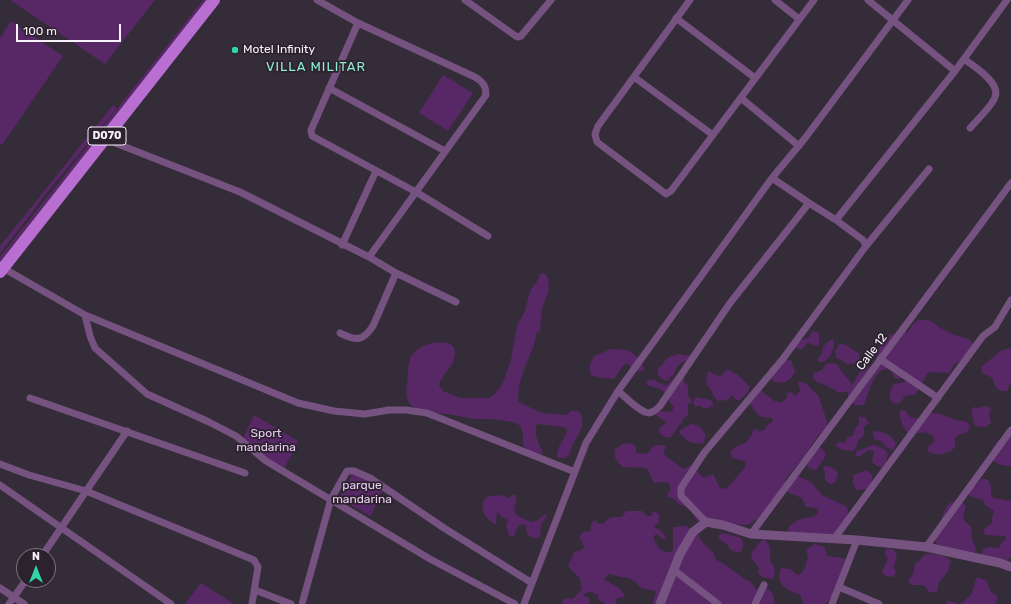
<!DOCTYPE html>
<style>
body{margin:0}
#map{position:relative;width:1011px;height:604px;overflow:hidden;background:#352c39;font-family:Rubik,sans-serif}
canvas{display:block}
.north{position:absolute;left:16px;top:548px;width:40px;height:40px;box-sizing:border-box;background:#2b222e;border:1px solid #7d7580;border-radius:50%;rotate:0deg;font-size:11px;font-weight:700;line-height:16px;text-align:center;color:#f7f1fa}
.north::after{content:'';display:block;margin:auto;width:14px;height:18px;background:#33d4a8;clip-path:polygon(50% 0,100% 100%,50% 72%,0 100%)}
.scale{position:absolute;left:16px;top:24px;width:105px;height:18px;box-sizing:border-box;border:2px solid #f7f1fa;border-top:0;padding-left:5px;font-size:12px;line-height:14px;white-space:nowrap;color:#f7f1fa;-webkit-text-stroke:3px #2b222e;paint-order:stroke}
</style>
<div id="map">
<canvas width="1011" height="604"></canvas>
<div class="north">N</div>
<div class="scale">100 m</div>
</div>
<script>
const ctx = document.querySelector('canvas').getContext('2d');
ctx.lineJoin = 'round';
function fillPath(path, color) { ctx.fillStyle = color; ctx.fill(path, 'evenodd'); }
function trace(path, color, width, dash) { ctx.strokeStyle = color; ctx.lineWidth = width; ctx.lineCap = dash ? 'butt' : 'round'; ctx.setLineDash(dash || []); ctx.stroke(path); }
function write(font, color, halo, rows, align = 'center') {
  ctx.font = font + ' Rubik,sans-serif'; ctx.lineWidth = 3.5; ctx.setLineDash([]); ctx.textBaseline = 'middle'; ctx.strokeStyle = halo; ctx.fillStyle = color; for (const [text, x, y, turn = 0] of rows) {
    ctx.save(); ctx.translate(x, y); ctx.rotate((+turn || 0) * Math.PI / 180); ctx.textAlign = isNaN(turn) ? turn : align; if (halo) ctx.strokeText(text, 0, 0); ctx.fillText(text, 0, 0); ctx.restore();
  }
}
fillPath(new Path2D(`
 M10 0H155L105 64Z
 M203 0H208L0 262V257C67 171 136 86 203 0Z
 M11 21 63 56 2 145 0 144V38Z
 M443 75 473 93 448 131 419 113Z
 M113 105 117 108 45 195 31 214 0 253V246Z
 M541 273 546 274C553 291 545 296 542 310 541 316 541 323 540 330L539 332 537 331 534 345 525 367 519 385 518 400 519 402 542 413 566 415 571 411H579C590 429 571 439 570 454L565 458H559L557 456C557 445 566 439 567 429L564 427 538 424 536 426V436L543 454C534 455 528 451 523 445 523 438 524 429 519 425 511 419 484 419 474 419 467 418 460 416 453 415 445 413 437 414 429 412 411 407 404 405 407 384 408 376 407 364 411 357 418 342 457 335 455 353 455 364 445 373 440 382L439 385 443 391 450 394 461 398H488L495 394 503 383 511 360 517 326 525 311 530 291 537 281Z
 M918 320H927L933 322 940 328 957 336 966 338 972 342 973 345 962 360 954 364 950 372 948 373 929 372 927 374 916 394 905 396 901 402 894 404C888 398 889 391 894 384L905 382 907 379 902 378 899 379 894 378 891 370 889 368C873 369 869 393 864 405H855L848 396V391C839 395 834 389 827 386 821 383 817 383 813 379L814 373 822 370 826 364 832 363 838 365C841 373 849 378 852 385L862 368 874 365 877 361 878 349 890 335 908 332 913 324Z
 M813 331 819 333V345L816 346 808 343 802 349 795 348 801 340 808 338Z
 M830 340H833L834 342C833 352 830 363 818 362L817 359 822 354 823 347Z
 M839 344C848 343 851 350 859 353V363L847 364 843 361 836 358 835 352Z
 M1011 348V382L1007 391H1001L996 388C992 374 993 379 982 373L981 367 1002 350Z
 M611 349C616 349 621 349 625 350 634 352 645 362 644 371H635L627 363 622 367 614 379 596 377 591 375 589 367 594 356Z
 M677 354 691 356 689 361C679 361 676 368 673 376L670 377 669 380 664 381 658 374V368L663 364 666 359Z
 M786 359 792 361V365L795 370C795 373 791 379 789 380 781 386 765 382 770 367Z
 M727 369 738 375 750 387C749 393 743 396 740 400H736L732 395 728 400 718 401C713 397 712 389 706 384L708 371 719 376 722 375Z
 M679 373 684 374V382L688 386V395L692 403 688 404V415L683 419 682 423C674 428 674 445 660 434L659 430 661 426 667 422 657 416 656 414 659 411 665 412 672 411 674 407 670 403 668 397 662 390 647 385 646 382 648 380C656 378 660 385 667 385Z
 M798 382 806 383 811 389 818 395 827 421 826 429 819 434 805 455 787 477 783 486 759 518 747 525 698 522 695 518 693 513 688 508 679 504 675 500 667 496 671 488 669 483 663 482 654 483 648 470 646 468 623 467C617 462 613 457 615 449L624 443 633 444 636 447V452L640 454 648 453C654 445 653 445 664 445L666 447 663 454 682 468 685 469 690 465C696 468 698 474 704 478L713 474 720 488 723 489C731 486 730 484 735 479 740 473 747 469 745 461L733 458 730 454C733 446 738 446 745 443 749 440 752 434 754 429H756L758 431H763L768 425 773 421 771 417C763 418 759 417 754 410 753 406 750 405 749 401L761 390C767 395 773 402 781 403L787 398V393L792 392 795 396 800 391Z
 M696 397 711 400 713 403V406L705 409 700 406H695L693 402Z
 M985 406 990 407 991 409 989 414 991 423 986 427 975 426 974 424 971 409 974 407 979 408Z
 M900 410 906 411C914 427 924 412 933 413 942 413 949 418 957 420 962 421 965 420 969 424L970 427 967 432 957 436 955 438V447C950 454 935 457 928 451V447L935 441C931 428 918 434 909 434 903 429 899 418 900 410Z
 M254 415 298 441 284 469 240 445Z
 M859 416 866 418 869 423 864 427V435L859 440 854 451 843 450 836 446V443L845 442 848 437 853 436 856 427 859 424Z
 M691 424C699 425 703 428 706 436L703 443C692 445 687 441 680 434V430Z
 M1011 430V466C1001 466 986 462 993 448 996 441 1005 435 1011 430Z
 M875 431C884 432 895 436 896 445L893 450 887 448 881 441 874 439 873 433Z
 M871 445C877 445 884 448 888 453L886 462 882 467 877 466 872 462 874 451 869 450 860 456H856V452Z
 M819 447 825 451V457L816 470 810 469 808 467 807 464Z
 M824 466 831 467 838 472 836 481 831 485 825 480V472L823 468Z
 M355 469 384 486 371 516 339 499Z
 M865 471C877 472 872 483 868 489L856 490 853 483V475Z
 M798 476 812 483 822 495 847 507C851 517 839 527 833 535L789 534 788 532C788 521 806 517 814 517L818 513V509C814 507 806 509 804 504 803 502 803 500 802 498L789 493 785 489Z
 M981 479H987C992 484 991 490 991 496L994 498 1011 501V556L1006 562 981 557 983 549 988 547 1000 548 1001 543 1006 539 1005 536H1002L985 535 983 530 992 523V518L994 511 985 505 983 500 972 497 967 493 969 488 975 486Z
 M501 495 508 498 513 495H516V502L514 509 516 515 531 522 538 520 544 515H547L541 525 540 537C529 540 526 534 526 524L519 525 513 537 509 535 506 525 508 520 502 517 498 513H497L496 524C486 521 481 511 483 501L489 496Z
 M953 502H962L966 506 963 518 964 520 971 527 972 539 976 548 974 554 937 547C934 539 943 512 947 506 949 503 951 503 953 502Z
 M626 511H642L647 516H651L653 512H656L659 514V522L654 526 663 533 666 538 665 540 656 534 654 536C654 545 661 553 671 552L673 550V528L674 527 685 526 694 530 699 535 702 542 714 553 716 560 724 564 746 580 750 581 756 589C771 589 771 587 775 602L772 604H654L653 600 656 593 654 590C636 590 640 582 628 578 622 577 615 576 609 574L604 579 620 589 625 595 624 597 617 598 616 601 617 604H606L599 600 598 595C592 592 589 590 583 595L590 599 589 604H561L565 598 573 599 582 589 580 579 568 566 574 552 579 551 584 548 582 542 579 537 583 532 591 531V524L595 520 599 524H603C608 516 613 517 622 517Z
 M723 533 741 538C744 542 744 547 741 551L737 553 730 549 727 544 719 539V535Z
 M764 539C772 546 770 552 770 561 774 567 778 573 772 579L762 577 758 573 759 567C750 557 748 556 757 546 760 543 760 541 764 539Z
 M814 544 819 545 825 548 827 556 843 558 846 560 836 592 826 604H804L800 595C788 590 775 586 781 568L790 569 798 575C806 572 805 564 808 558L806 550Z
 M888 548 894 550 897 557 894 565 896 574 892 577 886 576 882 573 883 569 888 559 885 554V551Z
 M927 554C937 554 945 555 951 561L947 573 939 582 937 592H929L924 585H911L908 581 913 574 915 564 920 560 923 556Z
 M978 577 987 581 990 591 998 597 996 603 994 604H946L948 601 959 604 964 602 972 593 976 579Z
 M201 583 234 604H185Z`), '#572766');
trace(new Path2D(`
 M317 0 358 23 475 77C483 82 486 86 486 95L369 257
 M465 0 517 37 521 36 551 0
 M690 0 598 126 595 134 597 142 666 194 671 191 814 0
 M775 0 799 19
 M868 0 955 71
 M676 18 755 78
 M358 23 311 130 312 136 416 192 488 236
 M964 59C974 66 1001 83 995 97 993 105 976 121 970 128
 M634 77 713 135
 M329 88 445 151
 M741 98 799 146
 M105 139 240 192 369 257 396 273 456 302
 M772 178 809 203 836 220 863 240 866 246
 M836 220 955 71 1007 0
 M342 245 376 171
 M3 268 85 315 298 403 334 411 365 414 389 410H406L427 413 575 472
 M85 315 90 336 95 348 147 394 209 422 236 436 266 461 430 559 515 604
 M340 333C356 341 362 342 373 326L396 273
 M880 359 938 398
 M618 391C625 397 641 413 649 413 654 412 657 409 660 406L730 303 809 203
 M30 398 245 473
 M0 464 29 475 86 491 254 560 258 567 252 604
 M0 485 171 604
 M706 522 681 496V488L704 453 782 360 866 246 929 169
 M751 534 1011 183
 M834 539 983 336 995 327 1011 300
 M926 547 1011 430
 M42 556 127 431
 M674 570 718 604
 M839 587 879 604
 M0 588 24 604
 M255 590 291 604
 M9 604 26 580
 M302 604 331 499 347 471H354L370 478 444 528 532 583
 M524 604 586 443 618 391 772 178 806 137 908 0
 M755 604 764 585
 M832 604 857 540`), '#765281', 7);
trace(new Path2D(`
 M660 604 680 554 693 532 706 522 723 525 751 534 857 540 926 547 1000 563 1011 567`), '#765281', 9);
trace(new Path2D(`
 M0 272 214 0`), '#b96fd1', 12);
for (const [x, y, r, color] of [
 [235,50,4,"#33d4a8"]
]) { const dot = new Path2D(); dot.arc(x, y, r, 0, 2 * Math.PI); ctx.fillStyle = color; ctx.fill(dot); trace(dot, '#2b222e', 1.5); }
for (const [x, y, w] of [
 [107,136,38]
]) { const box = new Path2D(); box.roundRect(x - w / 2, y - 9, w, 18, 3); ctx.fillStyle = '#2b222e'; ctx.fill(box); trace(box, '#f7f1fa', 1); }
write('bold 11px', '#f7f1fa', null, [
 ["D070",107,136]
]);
write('12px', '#f7f1fa', '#2b222e', [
 ["Motel Infinity",243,50]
], 'left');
write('12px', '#f7f1fa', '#2b222e', [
 ["Calle 12",872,352,-53]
]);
write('12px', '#eaccf4', '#2b222e', [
 ["Sport",266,434],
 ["mandarina",266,448],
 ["parque",362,486],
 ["mandarina",362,500]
]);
ctx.letterSpacing = '1px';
write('13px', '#8febcb', '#2b222e', [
 ["VILLA MILITAR",316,67]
]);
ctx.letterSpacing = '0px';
</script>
